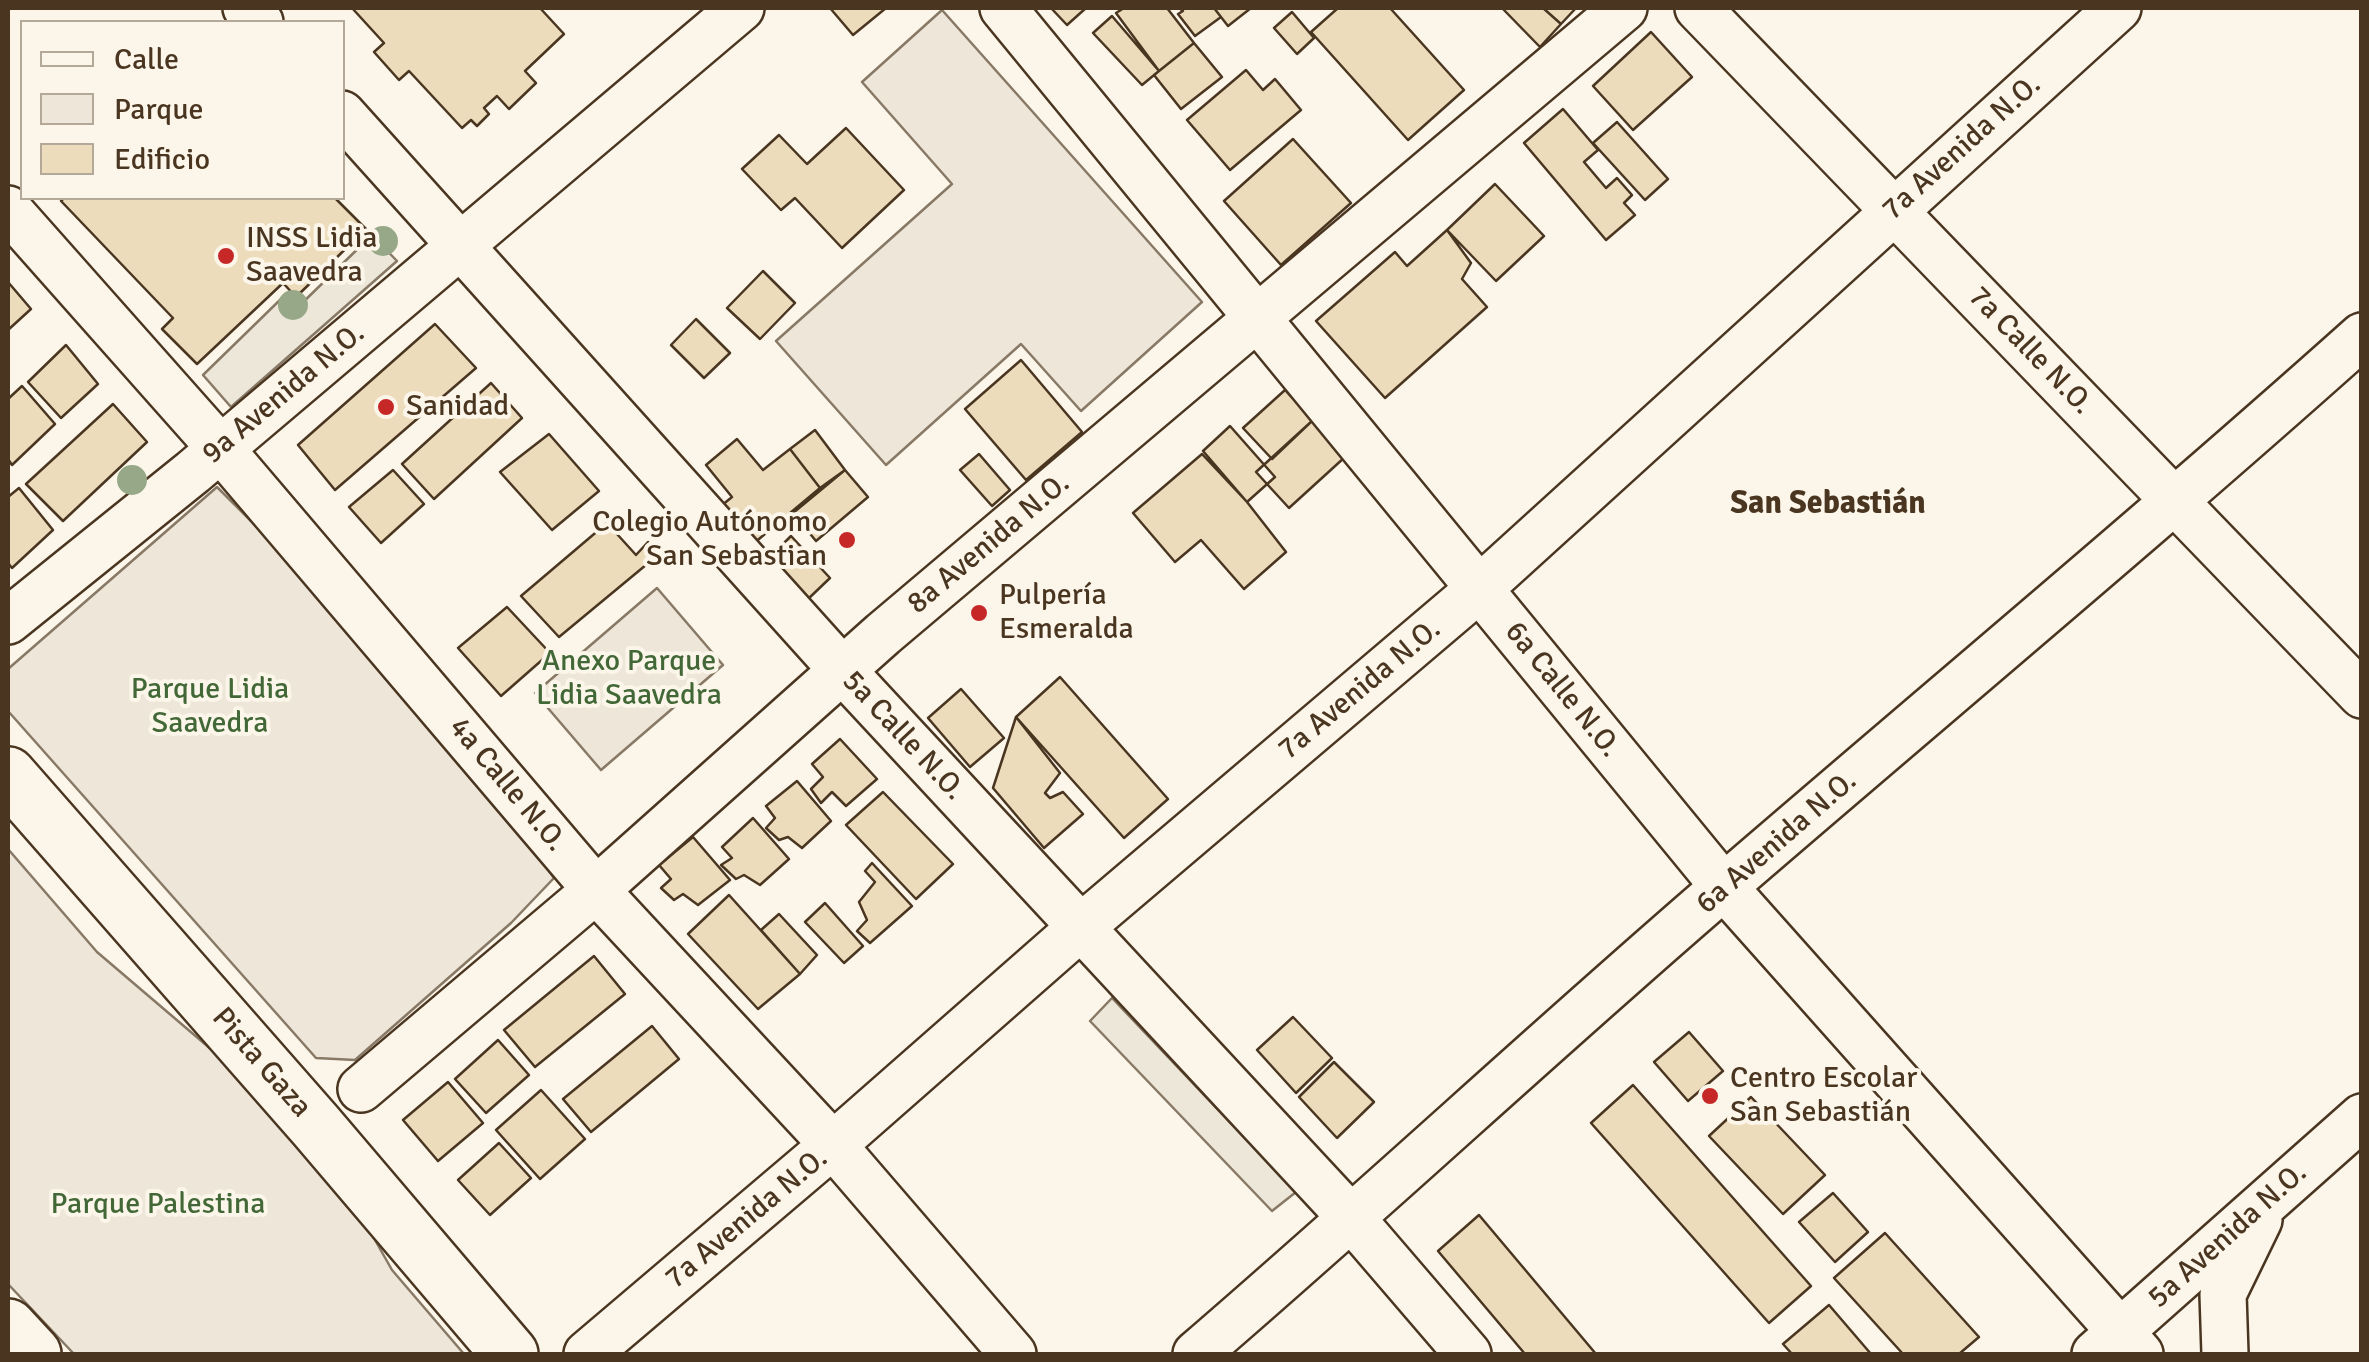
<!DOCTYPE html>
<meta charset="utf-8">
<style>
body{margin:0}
#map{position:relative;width:2369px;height:1362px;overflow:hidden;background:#fbf6e9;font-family:Signika,sans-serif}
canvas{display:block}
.frame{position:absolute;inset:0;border:10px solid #4a3520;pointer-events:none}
.legend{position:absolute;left:20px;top:20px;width:325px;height:180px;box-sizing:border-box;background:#fbf6e9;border:2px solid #b4a999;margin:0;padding:12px 18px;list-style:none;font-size:30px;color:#4a3520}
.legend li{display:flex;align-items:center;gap:20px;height:50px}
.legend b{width:50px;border:2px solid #b4a999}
</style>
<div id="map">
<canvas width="2369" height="1362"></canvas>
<div class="frame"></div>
<ul class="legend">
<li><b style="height:12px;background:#fbf6e9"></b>Calle</li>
<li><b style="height:28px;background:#ede6d9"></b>Parque</li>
<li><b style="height:28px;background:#ecdcbc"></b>Edificio</li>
</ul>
</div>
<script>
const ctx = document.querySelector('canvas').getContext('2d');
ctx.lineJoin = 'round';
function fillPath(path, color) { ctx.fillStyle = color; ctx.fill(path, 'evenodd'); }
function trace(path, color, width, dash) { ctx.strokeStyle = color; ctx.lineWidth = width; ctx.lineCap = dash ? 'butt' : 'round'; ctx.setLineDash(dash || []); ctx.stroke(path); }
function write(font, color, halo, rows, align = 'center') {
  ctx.font = font + ' Signika,sans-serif'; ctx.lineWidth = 8; ctx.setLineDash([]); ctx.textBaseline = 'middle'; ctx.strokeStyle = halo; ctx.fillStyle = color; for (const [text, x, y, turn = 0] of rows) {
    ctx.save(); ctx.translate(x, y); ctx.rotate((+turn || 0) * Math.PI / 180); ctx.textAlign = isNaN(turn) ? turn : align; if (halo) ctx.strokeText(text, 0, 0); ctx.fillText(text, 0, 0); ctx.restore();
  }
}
const green = new Path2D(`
 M942 10 1202 302 1081 411 1021 344 886 465 776 341 952 184 862 82Z
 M217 487 262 532 537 853 554 878 511 923 355 1060 316 1058 8 711V669Z
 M657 588 723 665 601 770 535 693Z
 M8 849 97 952 253 1085 362 1217 392 1270 464 1354H74L8 1284Z`);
fillPath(green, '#ede6d9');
trace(green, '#887966', 2.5);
const parking = new Path2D(`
 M372 235 397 261 231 407 203 375 283 297 295 310Z
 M1112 998 1296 1192 1272 1211 1090 1021Z`);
fillPath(parking, '#ede7d9');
trace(parking, '#887966', 2.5);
const building = new Path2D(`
 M352 8H540L564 34 525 71 536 83 509 109 497 96 484 108 489 114 477 126 471 120 462 128 409 71 399 80 374 52 384 43Z
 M830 8H886L853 35Z
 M1051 8H1086L1067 25Z
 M1124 8H1167L1194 43 1159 71 1116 13Z
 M1179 8H1214L1221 17 1195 36 1178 14 1183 11Z
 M1214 8H1251L1228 26Z
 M1338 8H1390L1464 90 1408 140 1311 32Z
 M1502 8H1543L1561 24 1540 47Z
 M1543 8H1576L1561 24Z
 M1292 12 1314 38 1297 54 1274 28Z
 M1112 16 1159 71 1142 85 1093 33Z
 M1651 32 1692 77 1633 130 1593 86Z
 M1194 43 1222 77 1181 109 1154 75Z
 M1246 70 1263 90 1275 79 1301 110 1230 170 1187 120Z
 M1563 109 1598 150 1584 162 1606 188 1617 178 1632 195 1624 203 1635 215 1606 240 1524 143Z
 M1617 122 1668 179 1645 200 1593 143Z
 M846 128 904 190 842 248 795 198 781 210 742 169 779 135 807 164Z
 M1293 139 1351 203 1281 265 1224 201Z
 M1495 184 1544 236 1496 281 1447 230Z
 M64 198H335L366 229 296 297 283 283 197 364 162 329 173 318 61 201Z
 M1447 230 1471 263 1462 279 1487 307 1385 398 1316 321 1395 252 1407 266Z
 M763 271 795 303 760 339 727 308Z
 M8 282 31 309 8 330Z
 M696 319 730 353 704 378 671 345Z
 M435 324 476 368 335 490 298 445Z
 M66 345 98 384 61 418 28 382Z
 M1021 360 1082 432 1026 480 965 409Z
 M491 383 522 418 434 499 402 464Z
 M22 386 55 424 12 465 8 459V399Z
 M1285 390 1313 420 1272 459 1243 428Z
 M113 404 147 442 63 521 26 484Z
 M1312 421 1345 457 1289 508 1256 472Z
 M1230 426 1275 477 1247 502 1203 451Z
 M815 430 845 470 820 488 790 449Z
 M549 434 599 491 552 530 500 472Z
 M737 439 763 470 790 449 820 488 753 544 721 506 732 497 706 465Z
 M979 454 1010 490 992 506 960 470Z
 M1202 454 1247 502 1286 552 1244 589 1201 540 1175 562 1133 513Z
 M393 470 424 504 381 543 349 507Z
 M845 470 868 497 816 541 793 513Z
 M19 488 53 530 12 568 8 563V497Z
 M607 523 636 555 648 542 658 555 559 637 521 596Z
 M791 536 830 578 807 600 768 559Z
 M507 607 550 653 501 696 458 648Z
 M1060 677 1168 799 1124 838 1016 717Z
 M961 689 1004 738 970 767 928 718Z
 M1016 717 1060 773 1045 793 1050 798 1063 792 1083 814 1044 848 993 788Z
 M840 739 877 779 846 806 832 792 821 803 811 789 823 777 812 764Z
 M797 781 831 821 802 848 788 837 779 840 766 828 775 818 766 806Z
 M883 792 953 864 916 899 846 825Z
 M753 818 789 859 760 885 744 875 736 879 721 865 732 858 722 847Z
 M693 837 730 880 698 905 683 894 674 900 661 888 671 879 659 865Z
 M872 863 912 906 870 943 857 931 867 920 859 902 875 882 865 871Z
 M729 895 800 974 758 1009 688 934Z
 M825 903 863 946 844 963 805 922Z
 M779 914 817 955 800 974 761 930Z
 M594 956 625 994 535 1067 504 1030Z
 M1293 1017 1332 1058 1296 1093 1257 1050Z
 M652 1026 679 1059 591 1132 563 1099Z
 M1689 1032 1723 1071 1688 1101 1654 1062Z
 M498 1040 529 1075 486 1113 455 1079Z
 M1334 1062 1374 1102 1337 1138 1299 1097Z
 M448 1082 483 1123 438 1161 403 1120Z
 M1633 1085 1811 1286 1769 1323 1591 1123Z
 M541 1090 585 1139 540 1179 496 1130Z
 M1751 1097 1825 1175 1783 1214 1709 1136Z
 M499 1143 531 1178 490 1215 458 1180Z
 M1833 1193 1868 1232 1835 1262 1799 1222Z
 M1479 1215 1596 1354H1525L1438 1251Z
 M1885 1233 1979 1337 1959 1354H1903L1834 1278Z
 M1829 1305 1871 1354H1792L1783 1344Z`);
fillPath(building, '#ecdcbc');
trace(building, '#4a3520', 2.5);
const minor = new Path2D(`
 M246 8 260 22
 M1003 8 1724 887 2140 1354
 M1698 8 2362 695
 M342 114 842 670 1353 1220 1468 1354
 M8 209 220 448 596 890 833 1145 1013 1354
 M8 621 193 472 741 8
 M361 1089 596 890 883 634 1624 8
 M587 1354 833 1145 1080 928 1479 589 2118 8
 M1196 1354C1375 1200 1547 1039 1726 885 1938 702 2153 523 2362 336
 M2095 1354 2362 1117
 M2225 1354 2223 1294 2259 1220`);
const major = new Path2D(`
 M8 775 316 1126 510 1354
 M8 1327 33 1354`);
trace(minor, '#4a3520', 50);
trace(major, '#4a3520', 60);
trace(minor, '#fbf6e9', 45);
trace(major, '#fbf6e9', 55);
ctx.fillStyle = '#96a887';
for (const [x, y] of [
 [383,241],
 [293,305],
 [132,480]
]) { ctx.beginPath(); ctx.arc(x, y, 15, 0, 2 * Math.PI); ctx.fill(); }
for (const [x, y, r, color] of [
 [226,256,10,"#c62828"],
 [386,407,10,"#c62828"],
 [847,540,10,"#c62828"],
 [979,613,10,"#c62828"],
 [1710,1096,10,"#c62828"]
]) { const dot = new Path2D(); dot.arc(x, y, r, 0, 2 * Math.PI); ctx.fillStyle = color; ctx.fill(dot); trace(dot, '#fbf6e9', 4); }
write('30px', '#4a3520', '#fbf6e9', [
 ["7a Avenida N.O.",1962,148,-42],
 ["7a Calle N.O.",2030,351,46],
 ["9a Avenida N.O.",284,394,-40],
 ["8a Avenida N.O.",989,544,-40],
 ["7a Avenida N.O.",1360,690,-40],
 ["6a Calle N.O.",1562,690,51],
 ["5a Calle N.O.",903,736,47],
 ["4a Calle N.O.",507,785,50],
 ["6a Avenida N.O.",1777,843,-41],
 ["Pista Gaza",261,1063,49],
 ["7a Avenida N.O.",747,1219,-40],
 ["5a Avenida N.O.",2228,1236,-42]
]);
write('30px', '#4a3520', '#fbf6e9', [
 ["INSS Lidia",246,239],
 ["Saavedra",246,273],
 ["Sanidad",406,407],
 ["Colegio Autónomo",827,523,"right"],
 ["San Sebastian",827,557,"right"],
 ["Pulpería",999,596],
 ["Esmeralda",999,630],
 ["Centro Escolar",1730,1079],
 ["San Sebastián",1730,1113]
], 'left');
write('30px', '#436837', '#fbf6e9', [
 ["Anexo Parque",629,662],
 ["Lidia Saavedra",629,696],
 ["Parque Lidia",210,690],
 ["Saavedra",210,724],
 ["Parque Palestina",158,1205]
]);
write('bold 32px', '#4a3520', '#fbf6e9', [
 ["San Sebastián",1828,505]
]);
</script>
